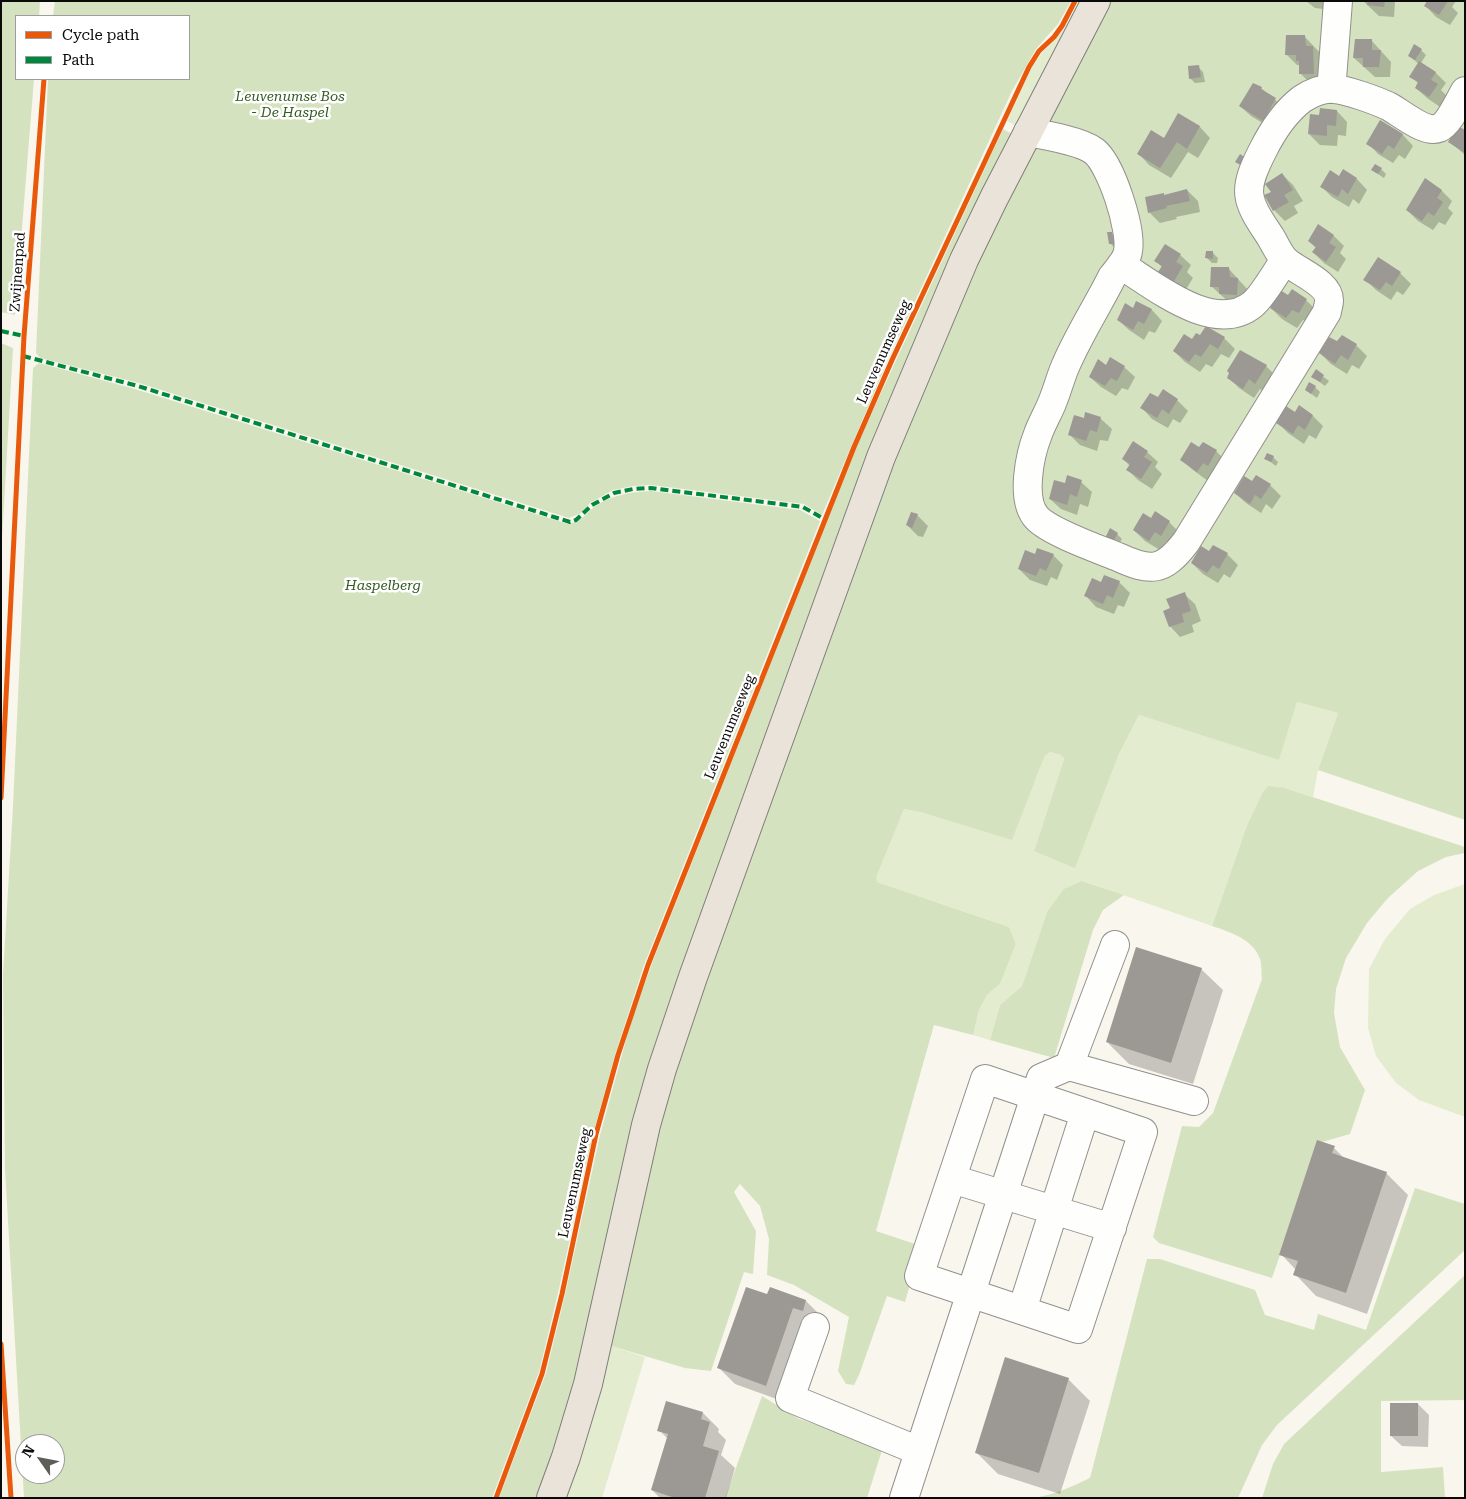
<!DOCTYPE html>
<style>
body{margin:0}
#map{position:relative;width:1466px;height:1499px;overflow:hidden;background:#f9f6ee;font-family:"Roboto Serif",serif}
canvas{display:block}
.frame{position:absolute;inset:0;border:2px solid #0a0a0a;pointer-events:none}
.legend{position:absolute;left:15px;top:15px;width:175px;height:65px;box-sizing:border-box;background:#fff;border:1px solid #9d9d9d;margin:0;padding:6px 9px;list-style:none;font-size:15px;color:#0a0a0a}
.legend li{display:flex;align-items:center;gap:10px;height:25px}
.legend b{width:25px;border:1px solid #9d9d9d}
.north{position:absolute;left:15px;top:1434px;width:50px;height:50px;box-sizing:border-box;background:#fff;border:1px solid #9d9d9d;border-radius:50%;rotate:303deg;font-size:14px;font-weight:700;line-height:20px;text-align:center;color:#0a0a0a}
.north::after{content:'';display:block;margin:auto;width:18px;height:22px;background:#5e5d5a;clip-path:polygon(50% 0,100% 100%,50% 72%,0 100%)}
</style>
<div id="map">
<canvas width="1466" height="1499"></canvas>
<div class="frame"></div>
<ul class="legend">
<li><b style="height:6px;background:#e8590c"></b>Cycle path</li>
<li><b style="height:6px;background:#00873e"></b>Path</li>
</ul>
<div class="north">N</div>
</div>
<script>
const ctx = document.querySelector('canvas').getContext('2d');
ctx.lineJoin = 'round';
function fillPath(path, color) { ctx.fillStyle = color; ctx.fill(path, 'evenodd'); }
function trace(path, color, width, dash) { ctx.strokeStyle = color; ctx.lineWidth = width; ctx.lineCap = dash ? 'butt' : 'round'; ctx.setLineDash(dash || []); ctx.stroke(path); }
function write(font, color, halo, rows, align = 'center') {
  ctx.font = font + ' "Roboto Serif",serif'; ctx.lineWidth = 5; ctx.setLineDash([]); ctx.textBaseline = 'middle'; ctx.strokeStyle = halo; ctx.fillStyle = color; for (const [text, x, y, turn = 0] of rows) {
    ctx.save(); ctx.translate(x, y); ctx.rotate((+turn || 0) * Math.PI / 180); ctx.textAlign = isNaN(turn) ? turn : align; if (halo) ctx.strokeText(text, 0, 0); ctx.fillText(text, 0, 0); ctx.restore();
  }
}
fillPath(new Path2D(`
 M1079 1H1083L1018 127 1007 121 1032 67 1042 53 1064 29Z
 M1297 702 1338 713 1318 770 1313 797 1285 788 1246 828 1212 926 1083 881 1047 912 1022 986 1000 1005 990 1040 973 1035 979 1010 987 995 1000 984 1016 944 1009 927 877 882 875 877 904 809 924 813 1044 757 1050 752 1061 755 1064 759 1034 851 1118 756 1139 715 1279 759Z
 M1465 884V1117L1419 1100 1396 1083 1376 1056 1368 1028 1369 969 1385 939 1410 909 1434 895Z
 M608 1345 645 1357 602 1498H563Z`), '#e4ecd0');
fillPath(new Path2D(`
 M1 1H40L39 16H16V79H34L15 315 1 312Z
 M55 1H1071L1058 24 1036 49 1012 91 888 360 822 515 804 504 651 485 633 486 613 490 590 503 581 513 569 518 139 383 40 358 36 353 48 79H189V16H53Z
 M1105 1H1335L1327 78 1252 162 1274 254 1252 299 1218 310 1138 263 1121 190 1047 122Z
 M1342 1H1465V82L1437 123 1340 86Z
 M1319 95 1418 130 1465 100V820L1318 770 1338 713 1297 702 1279 760 1139 715 1118 756 1075 868 1034 851 1064 759 1061 755 1050 752 1044 757 1012 840 924 813 904 809 876 877 877 882 1009 927 1016 944 1000 984 987 995 979 1010 973 1035 934 1025 876 1231 921 1246 905 1302 887 1296 859 1375 854 1385 846 1384 838 1371 849 1317 794 1285 767 1275 769 1239 760 1206 740 1184 734 1192 756 1231 753 1274 744 1272 711 1371 685 1368 608 1345 672 1072 900 433 1032 145 1091 155 1122 249 1025 502 1162 571 1331 314 1259 214V165Z
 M1003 129 1014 135 761 758 578 1383 541 1498H499L546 1373 565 1295 600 1135 632 1018 651 966 856 447Z
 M1280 274 1323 294 1161 561 1054 525 1032 485 1111 287 1128 280 1216 321Z
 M1 343 13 348 1 557Z
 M39 363 135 389 568 524C582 522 584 515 594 507 611 495 630 492 651 491L800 510 820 521 644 965 615 1055 593 1134 558 1293 539 1372 492 1498H24L5 1169 3 975 13 806 33 368ZM25 1444H55V1474H25Z
 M1268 786 1285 788 1465 847V853L1446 857 1418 871 1388 898 1367 923 1346 958 1336 989 1334 1013 1340 1047 1365 1090 1350 1134 1322 1142 1314 1158 1272 1278 1159 1243 1153 1237 1182 1126 1199 1127 1213 1113 1262 979C1261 973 1262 964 1260 959 1253 939 1230 932 1212 926L1246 828 1263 792Z
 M1082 881 1124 895 1103 910 1093 930 1054 1058 990 1040 1000 1005 1022 986 1047 912 1064 889Z
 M1415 1188 1465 1204V1250L1277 1425 1262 1445 1238 1498H1031C1052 1496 1071 1487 1090 1478L1147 1259H1160L1255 1290 1265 1315 1314 1330 1318 1314 1366 1330Z
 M1465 1275V1400L1381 1401V1472L1443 1467 1445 1498H1262L1273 1464 1284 1444Z
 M762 1396 799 1419 883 1447 867 1498H725Z`), '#d5e2bf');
fillPath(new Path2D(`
 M1306 1H1332L1331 10 1315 8Z
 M1363 1H1395L1394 17 1379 16Z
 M1427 1H1456L1452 7 1458 13 1450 25 1436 17 1426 6Z
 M1305 37 1324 57V84H1311L1300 73V65H1297L1286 54Z
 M1372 41 1391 62 1390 77H1375L1354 58Z
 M1421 50 1426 55 1421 63 1436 73 1446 83 1441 90 1447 96 1440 107 1427 98 1416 88 1419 84 1411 76 1419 64 1409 56Z
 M1198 67 1203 72 1205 82 1195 83 1190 78Z
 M1261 88 1286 109 1274 130 1251 116 1240 106Z
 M1337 111 1347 122 1346 136 1338 135 1337 146 1320 145 1309 134 1320 117Z
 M1179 114 1200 127 1210 138 1198 158 1188 152 1171 178 1149 165 1139 154 1164 139Z
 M1381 122 1403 135 1413 146 1405 159 1399 155 1393 163 1378 154 1368 143Z
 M1465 131V155L1450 142Z
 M1381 169 1386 174 1384 178 1372 170Z
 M1344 171 1357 179 1367 190 1359 204 1353 199 1349 207 1332 197 1322 187 1340 177Z
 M1282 174 1293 185 1303 201 1294 206 1298 213 1285 221 1274 210 1273 192Z
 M1426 180 1442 191 1452 201 1448 208 1453 213 1445 225 1439 222 1433 230 1418 221 1407 210Z
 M1187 190 1198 201 1200 212 1176 217 1177 219 1160 223 1149 212 1163 194 1165 196Z
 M1112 233 1117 238 1115 248 1110 243Z
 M1334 236 1344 246 1340 253 1346 259 1338 272 1324 263 1313 252 1316 248 1309 241Z
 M1213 253 1218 258 1217 263H1212L1207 258Z
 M1180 255 1191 265 1187 272 1193 278 1185 291 1170 282 1160 271 1162 267 1156 261Z
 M1229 269 1248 290 1247 305 1231 304 1211 286Z
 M1400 273 1411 284 1403 295 1397 291 1391 300 1376 290 1365 279Z
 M1288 297 1306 300 1317 311 1310 323 1303 320 1297 328 1282 319 1271 308Z
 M1137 303 1152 310 1162 321 1155 333 1149 331 1144 340 1129 330 1118 320 1134 309Z
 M1200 337 1224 338 1235 349 1229 358 1221 354 1212 367 1206 364 1200 372 1185 362 1174 351Z
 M1338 343 1356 345 1367 356 1359 369 1352 365 1347 374 1331 364 1320 353Z
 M1107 366 1124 367 1135 377 1128 390 1122 388 1116 396 1101 387 1090 377Z
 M1266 366 1277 377 1266 393 1260 389 1254 398 1239 388 1228 377Z
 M1316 371 1329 381 1325 386 1313 377Z
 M1315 387 1320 392 1317 398 1306 390Z
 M1159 399 1177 400 1188 411 1180 423 1173 419 1168 428 1152 419 1142 408Z
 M1299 407 1313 416 1323 426 1316 439 1309 435 1304 444 1288 433 1278 423 1295 413Z
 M1086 414 1101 419 1112 429 1108 441 1100 440 1097 451 1080 445 1069 434 1085 420Z
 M1203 443 1216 451 1227 462 1208 481 1193 470 1182 460 1199 449Z
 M1147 452 1158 462 1155 467 1162 474 1152 489 1138 480 1128 470 1130 466 1123 459Z
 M1273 457 1278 462 1276 466 1265 458Z
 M1081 482 1092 492 1088 507 1080 504 1077 515 1061 509 1050 499 1066 484Z
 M1253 483 1270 485 1281 496 1272 509 1266 504 1261 513 1246 503 1235 493Z
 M1155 513 1169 522 1180 533 1172 546 1166 542 1160 550 1145 541 1134 530 1152 520Z
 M917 515 928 526 923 537 918 536 907 525Z
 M1117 534 1122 539 1117 548 1110 544Z
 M1213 546 1227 554 1238 565 1230 578 1224 574 1218 583 1203 574 1192 563 1210 553Z
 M1036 555H1053L1063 565 1057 580 1051 577 1047 586 1030 580 1019 569Z
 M1119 582 1130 593 1124 607 1118 605 1114 614 1096 607 1086 596 1102 584Z
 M1184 594 1195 604 1201 621 1192 625 1194 632 1180 637 1170 626 1171 609Z
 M1201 969 1223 990 1193 1084 1129 1064 1107 1042Z
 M1334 1148 1345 1159 1386 1173 1408 1195 1367 1314 1316 1296 1295 1274 1296 1270 1281 1254Z
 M768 1295 806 1301 822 1317 782 1401 735 1384 719 1368Z
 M1068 1379 1090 1401 1060 1494 998 1474 976 1452Z
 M1418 1404 1429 1415 1428 1447 1402 1446 1391 1436Z
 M703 1413 719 1429 718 1432 726 1440 721 1455 735 1468 726 1498H660L652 1490 668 1439 659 1430Z`), '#0003');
fillPath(new Path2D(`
 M1368 1H1385L1384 7 1367 5Z
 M1427 1H1448L1439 15 1424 6Z
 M1286 35H1305L1306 46H1313L1314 74H1299V61H1296V55H1285Z
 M1355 39H1372V50H1381L1379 67H1363V58H1353Z
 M1414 44 1422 49 1415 60 1408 56Z
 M1419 61 1436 72 1431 80 1438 84 1429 97 1415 88 1418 82 1409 77Z
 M1199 65 1201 77 1189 79 1188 66Z
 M1253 83 1262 87 1261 89 1276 98 1263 121 1239 106Z
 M1320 108 1337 110 1336 126 1327 125V136L1308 134 1310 114 1319 115Z
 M1178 113 1200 126 1187 149 1177 142 1160 168 1137 154 1151 130 1164 138Z
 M1380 120 1403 134 1394 149 1388 145 1382 154 1366 144Z
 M1458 126 1465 130V153L1448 142Z
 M1240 154 1246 158 1242 166 1235 162Z
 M1375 164 1382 168 1378 174 1371 170Z
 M1343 169 1357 178 1348 194 1342 189 1338 197 1320 187 1330 170 1339 176Z
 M1282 173 1293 190 1284 195 1289 202 1273 211 1264 195 1271 192 1265 184Z
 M1425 178 1442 190 1437 198 1443 202 1434 216 1428 212 1422 221 1406 210Z
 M1187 189 1190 201 1166 206 1167 208 1148 213 1145 197 1164 193V195Z
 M1318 224 1334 235 1329 243 1336 247 1326 262 1312 252 1316 247 1308 241Z
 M1107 232H1112L1114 244H1109Z
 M1165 244 1181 254 1176 262 1183 266 1174 281 1158 272 1162 266 1154 261Z
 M1206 251H1213V259L1205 258Z
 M1378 257 1401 272 1392 286 1386 282 1380 290 1363 280Z
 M1211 267H1229L1230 277 1238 278 1237 295 1219 294V287H1210Z
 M1292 289 1307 299 1299 313 1292 310 1286 318 1270 308 1280 290 1288 295Z
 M1136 301 1152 309 1144 324 1138 321 1133 330 1117 320 1125 303 1133 308Z
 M1206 326 1225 337 1218 349 1210 344 1201 357 1195 354 1189 362 1173 351 1184 334 1192 339 1196 333 1200 335Z
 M1342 335 1357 344 1348 360 1341 355 1335 364 1319 353 1329 337 1337 341Z
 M1240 350 1267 365 1255 384 1249 379 1243 389 1227 378 1229 373 1227 371Z
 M1110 357 1125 366 1117 381 1111 378 1105 386 1089 377 1098 359 1106 365Z
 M1316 369 1324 375 1320 382 1311 377Z
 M1309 382 1316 386 1311 394 1305 390Z
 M1163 389 1178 399 1169 414 1162 409 1157 418 1140 408 1150 393 1158 397Z
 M1299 405 1313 415 1305 430 1298 425 1293 434 1276 423 1286 406 1295 412Z
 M1085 412 1101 417 1097 432 1090 430 1086 441 1068 435 1074 415 1084 418Z
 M1133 441 1148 451 1144 457 1152 462 1141 479 1126 470 1130 464 1122 459Z
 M1191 442 1199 447 1203 442 1217 450 1208 466 1203 463 1197 472 1180 460Z
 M1267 453 1274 456 1271 462 1264 459Z
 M1067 475 1082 480 1077 497 1070 494 1067 505 1049 499 1054 480 1065 483Z
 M1256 475 1271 484 1261 499 1255 495 1250 504 1234 493 1244 476 1252 481Z
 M1155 511 1170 521 1161 536 1155 532 1149 541 1133 530 1143 513 1151 518Z
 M911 512 918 514 912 528 906 525Z
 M1110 528 1118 533 1112 544 1104 540Z
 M1213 545 1228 553 1219 569 1213 565 1207 573 1191 563 1201 546 1209 551Z
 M1037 548 1054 554 1046 571 1040 568 1036 576 1018 569 1025 550 1035 554Z
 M1104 575 1120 581 1113 598 1107 595 1103 604 1084 596 1092 578 1101 582Z
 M1185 592 1191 611 1182 614 1184 622 1169 627 1163 611 1170 608 1166 599Z
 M1136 947 1202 968 1171 1063 1106 1042Z
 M1317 1140 1335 1146 1332 1153 1387 1172 1346 1293 1293 1275 1298 1261 1279 1255Z
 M746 1287 767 1294 770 1287 806 1300 803 1311 793 1308 766 1386 717 1368Z
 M1005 1357 1069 1378 1039 1473 975 1453Z
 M666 1401 703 1412 701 1419 710 1422 703 1446 719 1451 705 1498H675L651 1490 668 1434 657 1431Z
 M1390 1403H1418V1436H1390Z`), '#9c9894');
const minor = new Path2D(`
 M1333 89 1332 79 1338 1
 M1028 132C1045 135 1081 141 1094 151 1111 164 1132 229 1128 251 1127 260 1118 269 1112 277 1097 307 1078 336 1065 367 1060 379 1057 391 1052 403 1048 413 1042 423 1038 434 1030 454 1020 500 1037 518 1050 532 1098 549 1118 557 1151 572 1163 572 1186 542L1327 312C1327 309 1329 305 1329 301 1330 283 1298 272 1286 261 1280 256 1275 244 1270 236 1245 199 1242 191 1263 150 1272 132 1285 112 1302 99 1310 94 1323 88 1334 89 1347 90 1375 100 1388 106 1400 112 1425 134 1439 128 1449 124 1459 101 1465 91
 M1121 265C1155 286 1215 336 1253 304 1263 296 1276 272 1285 260
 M1069 1066 1115 945
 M985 1079 1143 1132 1078 1329 919 1276Z
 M952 1179 1112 1228
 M1022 1310 1085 1113
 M815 1327 790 1398 919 1451
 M904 1498 1041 1078 1069 1066 1194 1101`);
const major = new Path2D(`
 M551 1498 566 1457 588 1384 646 1125 662 1069 693 977 881 457 964 260 994 198 1096 1`);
trace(minor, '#92908d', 30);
trace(major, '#7f7e7a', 30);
trace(minor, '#fefefc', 28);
trace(major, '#eae3d9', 28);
trace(new Path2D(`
 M1 331 24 336
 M23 356 138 386 570 522 576 520 592 505 614 493 633 489 651 488 803 507 824 519`), '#00873e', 4, [8, 4]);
trace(new Path2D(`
 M1 798 24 336 44 79
 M1 1344 11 1498
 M496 1498 542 1374 562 1294 596 1134 618 1055 648 965 854 447 892 360 1029 67 1039 51 1054 37 1062 26 1075 1`), '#e8590c', 5);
write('italic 14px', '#345a22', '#fff', [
 ["Leuvenumse Bos",290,97],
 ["- De Haspel",290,113],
 ["Haspelberg",383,586]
]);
write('14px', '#0a0a0a', '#fff', [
 ["Zwijnenpad",18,272,-86],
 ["Leuvenumseweg",884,352,-66],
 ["Leuvenumseweg",730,727,-68],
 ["Leuvenumseweg",575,1183,-78]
]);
</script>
